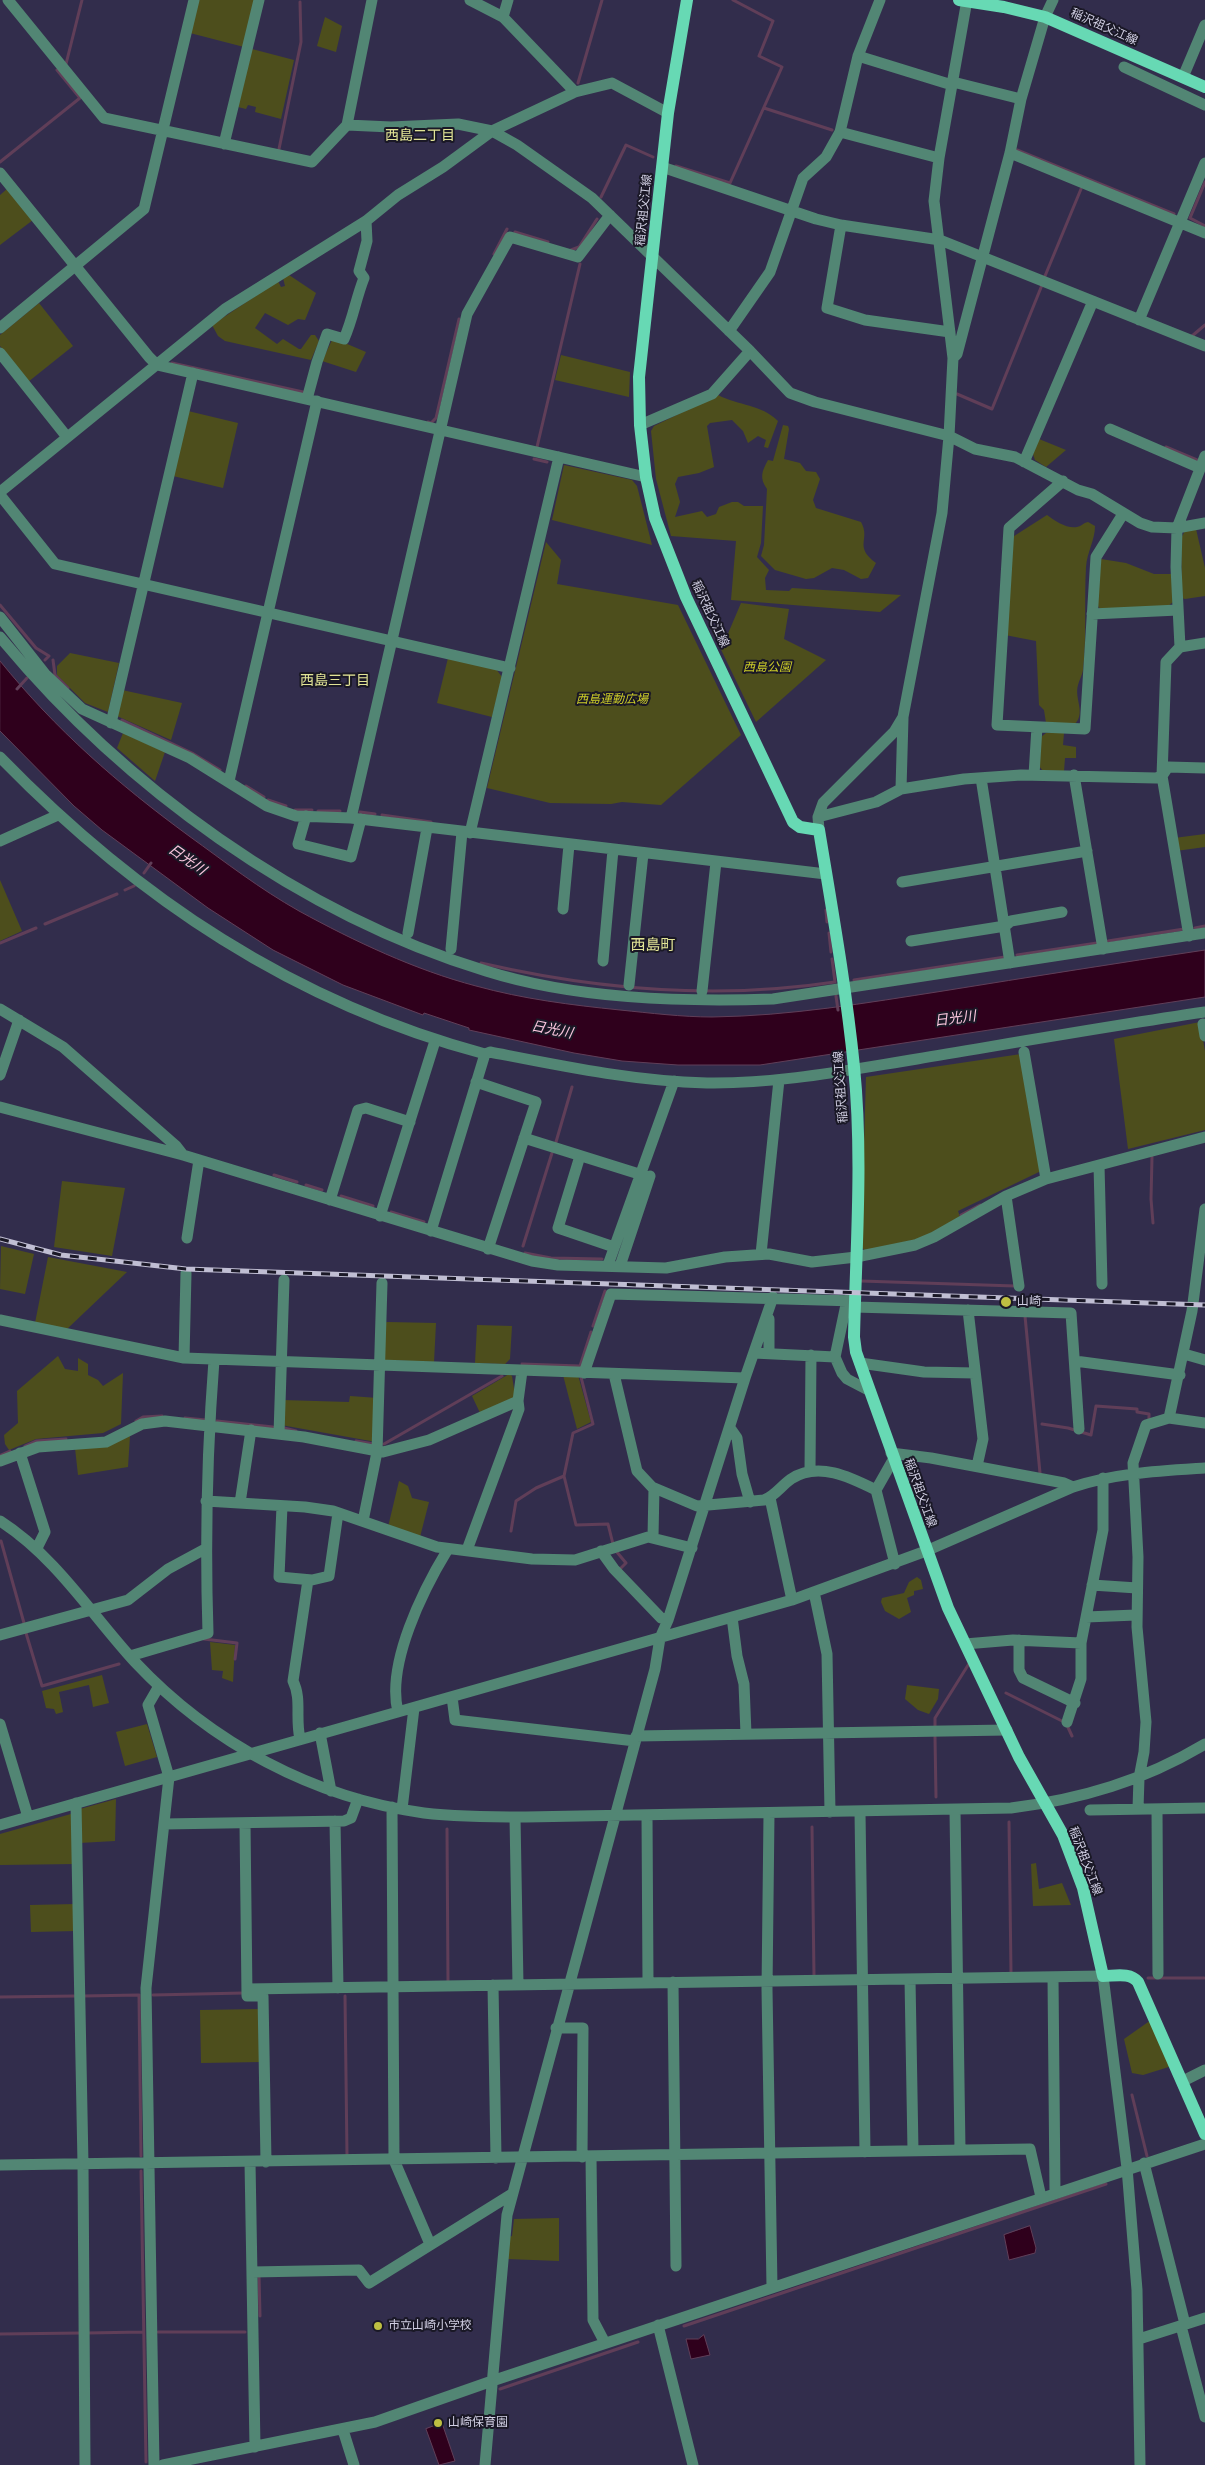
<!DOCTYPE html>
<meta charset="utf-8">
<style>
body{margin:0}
canvas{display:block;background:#322d4c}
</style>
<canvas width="1205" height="2465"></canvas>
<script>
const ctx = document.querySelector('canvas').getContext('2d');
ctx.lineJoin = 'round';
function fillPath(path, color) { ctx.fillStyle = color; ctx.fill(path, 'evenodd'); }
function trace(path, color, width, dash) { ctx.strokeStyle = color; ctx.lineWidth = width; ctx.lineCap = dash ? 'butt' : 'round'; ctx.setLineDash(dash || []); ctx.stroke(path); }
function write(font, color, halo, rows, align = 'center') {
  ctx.font = font + ' Lora,"Noto Sans JP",serif'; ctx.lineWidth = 4; ctx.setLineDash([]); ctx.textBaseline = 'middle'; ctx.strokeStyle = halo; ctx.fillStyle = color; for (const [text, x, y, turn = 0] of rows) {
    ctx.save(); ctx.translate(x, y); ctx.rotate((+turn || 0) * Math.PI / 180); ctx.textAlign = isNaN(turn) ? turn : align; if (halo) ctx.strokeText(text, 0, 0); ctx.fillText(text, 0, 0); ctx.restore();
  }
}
fillPath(new Path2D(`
 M198 0H256L244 47 190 33Z
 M325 17 342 26 336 52 317 46Z
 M252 49 294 60 281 119 255 112 256 107 248 105 246 109 238 107Z
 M7 189 33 220 0 245V195Z
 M289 275 316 293 305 320 298 319 288 325 265 313 255 328 277 344 283 339 299 349H301L311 335H315L319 341 311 360 225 341 218 336 212 325 278 281 281 287 285 286 283 278Z
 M39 303 73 346 28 382 0 346V335Z
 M333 338 366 352 356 372 322 361Z
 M561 355 630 372 629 397 555 380Z
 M718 395C739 406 761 404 778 421L768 448 764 447 766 440 758 436 748 443 743 431 732 420 710 423 707 426 714 467 699 473 678 477 675 484 680 502 675 517 702 511 707 517 716 514 719 507 732 502H738L744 506H763L761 543 757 557 769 570 765 578 766 590 789 591 792 588 901 595 880 612 731 600 736 541 671 536 656 479 651 431 654 426Z
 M188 411 238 423 223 488 173 476Z
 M783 425 788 426 789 429 784 459 800 463 806 471 816 472 820 479 813 500 816 508 861 522C871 540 853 546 876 563L868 578 861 579 844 570 832 568 814 578 806 579 775 570 761 556 764 545 767 489C759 478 762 471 768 460L773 461Z
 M1039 439 1066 450 1046 467 1035 460 1033 454Z
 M564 465 632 480 637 486 652 545 552 520Z
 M1047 515C1055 521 1067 529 1077 527 1082 526 1083 523 1088 522L1095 526C1095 540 1087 552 1086 567 1084 601 1087 636 1083 670 1082 676 1079 680 1078 685 1074 699 1086 712 1075 724L1046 723 1044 710 1039 705 1036 641 1005 635 1011 538Z
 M1196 529 1205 568V596L1185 599 1182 598 1181 538 1185 531Z
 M546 542 561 560 557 584 678 605 741 735 661 805 622 802 611 804 550 803 487 788Z
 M1101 559 1126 563 1154 574H1172L1173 602 1168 606 1101 610 1097 605Z
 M741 603 789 609 784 639 826 660 756 722 712 631 727 636Z
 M70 653 119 663 108 712 85 703 57 675V666Z
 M448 658 496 669 502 677 492 717 437 703Z
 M122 690 182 703 171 740 117 716Z
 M123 733 165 752 155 781 117 748Z
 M1046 733H1064L1063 745 1076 747V758H1065L1064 771H1043L1039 766 1041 737Z
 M1205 834V847L1176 851 1174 838Z
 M0 880 22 931 0 941Z
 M1200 1022 1205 1051V1130L1128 1149 1114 1039Z
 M1021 1054 1041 1171 958 1211 960 1217 922 1238 867 1252 861 1247 866 1077Z
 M62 1181 125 1188 112 1256 54 1247Z
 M1 1246 34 1254 25 1294 0 1289Z
 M48 1257 127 1272 66 1330 35 1323Z
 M387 1322 436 1323 434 1362 384 1360 383 1324Z
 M477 1325 512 1326 510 1359 505 1364 475 1363Z
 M58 1356 65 1369 78 1371V1358L88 1364V1375L98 1380 103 1386 123 1373 121 1424 103 1433 36 1439 9 1450 5 1444 4 1435 18 1423 17 1391Z
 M509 1374 512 1376 515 1395 512 1400 481 1415 472 1396Z
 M563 1375H578L591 1422 577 1429Z
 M350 1396 378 1398 376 1442 281 1425 282 1400 349 1402Z
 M130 1436 128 1467 78 1475 75 1448Z
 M399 1481 408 1486 412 1498 429 1502 420 1537 388 1527Z
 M917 1577 921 1580 923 1589 914 1591V1595L907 1598 911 1612 899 1619 885 1611 881 1602 882 1598 904 1593 909 1582Z
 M210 1642 235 1645 233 1682 222 1678 223 1671 212 1670Z
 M102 1675 109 1703 93 1707 89 1685 59 1692 63 1712 56 1714 54 1709 46 1708 42 1691Z
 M907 1685 939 1689 938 1699 929 1714 918 1710 905 1699Z
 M147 1724 157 1757 125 1766 116 1732Z
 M116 1799 115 1841 79 1843 80 1809Z
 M71 1814 76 1864 0 1865V1834Z
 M1036 1863 1039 1889 1062 1883 1071 1905 1033 1906 1031 1864Z
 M76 1904 77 1931 31 1932 30 1905Z
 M261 2009 262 2062 201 2063 200 2010Z
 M1151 2020 1172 2066 1143 2075 1132 2073 1124 2039Z
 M559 2218V2261L507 2259 508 2237 512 2236 514 2219Z`), '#4d4e1c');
const water = new Path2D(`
 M0 661C56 730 118 784 189 836 225 862 260 889 299 911 354 941 415 970 476 986 523 999 571 1005 620 1010 650 1013 682 1017 712 1017 790 1016 866 1003 943 991 1030 977 1118 963 1205 950V997L760 1065H678L622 1061 574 1053 469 1030V1028L424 1013 423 1015 343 985 273 950 208 908 102 830 74 806 0 731Z
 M1030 2226 1036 2248 1035 2253 1009 2260 1004 2235Z
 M704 2335 710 2355 691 2359 686 2339H698Z
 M442 2423 455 2461 439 2465 426 2429Z`);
fillPath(water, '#2f001c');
trace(water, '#603e58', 1);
trace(new Path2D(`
 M66 64 82 0
 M578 83 602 0
 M764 108 832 130
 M279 149 301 42 300 2
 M1017 150 1174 214
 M0 162 80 98 57 70
 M676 166 730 183 782 67 759 56 773 21 733 0
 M1205 182 1190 218 1205 226
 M601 197 626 145 653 157
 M515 232 548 242
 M571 250 579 247 597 219
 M494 254 507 229
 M1045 276 1081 189
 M1192 336 1205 325
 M172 363 303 392
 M957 394 992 409 1042 285
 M428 422 431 423 436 418 459 319
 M537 447 580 264
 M1166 447 1197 460
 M534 459 547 462
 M0 605 36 648 49 656 45 660
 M53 660 55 675 68 688
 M17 689 27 678
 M122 720 192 753 220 770
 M246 786 264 797
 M268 800 286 806
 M295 810H312
 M318 811H340
 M360 812 375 814
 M382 815 431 822
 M144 873 151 863
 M125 890 134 886
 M826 910 827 922
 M45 924 117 894
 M1195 928 1205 926
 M829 933 831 952
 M1108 941 1184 929
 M0 943 36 928
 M1017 955 1097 943
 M481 963C598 990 716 1000 835 982L832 959
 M854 980 1005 957
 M836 996 838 1010
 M556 1142 572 1087
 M1152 1157 1151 1199 1153 1223
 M274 1175 297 1182
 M306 1185 322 1190
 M341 1196 373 1206
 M391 1212 424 1222
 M961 1215 980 1205
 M523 1246 552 1153
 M525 1253 551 1258 602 1259
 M861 1281 1015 1286V1284
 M1025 1316 1040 1473
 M593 1326 605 1291
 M522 1364 580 1366 591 1332
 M185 1418 206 1420
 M136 1421 143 1417 162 1416
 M217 1421 273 1427
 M1042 1424 1068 1428 1091 1435 1096 1406 1137 1409V1412L1149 1414V1419
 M284 1428 296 1431
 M356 1441 374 1444
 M384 1444 502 1376
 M25 1446 36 1441 66 1439
 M1 1455 10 1451
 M564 1476 576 1525 608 1524 613 1544
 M511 1531 516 1501 536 1488 564 1476 573 1433 593 1424 581 1377
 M1 1541 24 1623
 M616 1551 626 1563 619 1570
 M26 1633 42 1686 119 1664
 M204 1639 237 1643 235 1659
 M1006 1693 1066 1723 1072 1736
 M935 1728V1718L970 1662
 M935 1737 936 1797
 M1009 1822 1011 1973
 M812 1827 814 1976
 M447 1829 448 1982
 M1148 1978H1204
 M153 1995 244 1993
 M83 1996 139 1995 141 2156
 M345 1996 347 2156
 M0 1997 76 1996
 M1132 2095 1147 2156
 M141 2171 146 2462
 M259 2275 260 2316
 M684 2326 1106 2184
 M158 2332H245
 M87 2333 143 2332
 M0 2334 82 2333
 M500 2389 638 2342`), '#603e58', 3);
trace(new Path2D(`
 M8 0 104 118 312 162 347 125 372 0
 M470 0 503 17
 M508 0 503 17 575 92
 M858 56 952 85
 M1124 67 1205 105
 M1183 77 1205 25
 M953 82 1021 99
 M347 125 391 127 458 124 492 131 517 145 592 198 750 351 790 393 815 402 949 436 975 449 1015 457 1078 490 1092 494 1140 523 1152 527 1177 528 1176 567 1180 647 1166 662 1162 776 1189 936
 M840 132 858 56 880 0
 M224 144 259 0
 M1010 153 1205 233
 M662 167 816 219 841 225 940 240 1205 346
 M0 173 149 357 157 365 646 477
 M841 225 827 308 865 320 950 332
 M1139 320 1205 163
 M0 328 144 209 194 0
 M729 331 770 272 803 178 826 157 840 132 939 158
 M0 353 67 437
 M953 358 957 354 1010 153 1021 99 1045 17 1053 0
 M307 399 317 362 327 334 344 339C353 319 356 298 364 278L359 271 367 241 366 221
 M640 425 712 394 750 351
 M1110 429 1200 468
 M1205 456 1177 528 1205 523
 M1024 462 1093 301
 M1063 481 1009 528 997 725 1085 729 1096 557 1123 514
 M0 492 225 309 366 221 398 195 443 167 492 131 575 92 612 83 668 113
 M0 495 55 564 510 668
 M1092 614 1178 610
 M0 617 45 674 82 709 190 758 267 806 296 816 351 818 826 874
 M0 637C123 786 299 914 486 971 575 999 680 1002 773 999L1205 933
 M1180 647 1205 643
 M111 723 193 373
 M0 757C137 898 294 1003 485 1054L490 1052C562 1066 633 1081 707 1083 778 1084 848 1070 917 1059 1013 1043 1109 1026 1205 1012
 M1034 775 1037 727
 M1074 775 1103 949
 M981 778 1010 963
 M229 781 317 401
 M901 789 903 718
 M306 816 298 844 351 857 361 819
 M818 817 876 802 901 789 964 779 1021 775 1156 778 1162 776 1168 767 1205 768
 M351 818 467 314 510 237 578 257 610 215
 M819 830 818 817 823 803 894 732 903 717 942 513 949 436 953 358 934 201 939 158 967 0
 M470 833 559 457
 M0 841 58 815
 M902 882 1087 851
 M563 909 569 845
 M408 933 427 828
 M911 941 1005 926 1011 921 1062 912
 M451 949 462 832
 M603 961 613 850
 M629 985 643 854
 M702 991 716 862
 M0 1009 63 1047 176 1146 183 1155
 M1203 1024 1205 1036
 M1024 1052 1046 1179
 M0 1075 19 1020
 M476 1082 536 1102 488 1249
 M0 1107 183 1155 532 1261 558 1265 666 1268 725 1257 769 1254 812 1262 856 1257 915 1245 934 1237 1006 1196 1046 1179 1205 1137
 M524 1138 639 1174
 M580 1156 558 1228 614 1247
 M1099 1165 1102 1284
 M1006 1196 1019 1286
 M330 1200 358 1110 366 1108 410 1122
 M380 1216 435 1041
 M431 1231 485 1054
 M187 1238 199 1160
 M761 1254 779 1080
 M608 1265 674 1081
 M620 1266 650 1176
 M854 1307 1071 1313 1079 1429
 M968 1310 983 1439 977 1466
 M0 1320 184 1358 745 1378
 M754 1353 835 1357 847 1300
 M769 1353V1319
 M1184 1354 1205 1360
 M835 1357 842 1373 847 1379 868 1390
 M184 1358 186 1273
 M1075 1361 1180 1375
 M860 1363 924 1372 975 1373
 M584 1373 611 1294 855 1301
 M614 1374 637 1471 652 1487 697 1506 764 1500C775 1496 781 1486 791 1479 818 1461 850 1477 876 1490
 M1169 1418 1205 1423
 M730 1428 737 1438 742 1474 750 1502
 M279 1434 284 1280
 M20 1453 45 1532 37 1548
 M891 1453 931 1458 1064 1483 1073 1487
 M893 1460 876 1490 895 1564
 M0 1461 38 1447 106 1442 142 1424 165 1421 304 1437 383 1452 429 1440 518 1401
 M810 1470 811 1355
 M770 1498 792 1600
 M206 1501 305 1507 333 1511 437 1547 532 1559 575 1560 648 1537 692 1548
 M240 1503 251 1430
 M282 1506 279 1577 312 1580 329 1576 338 1513
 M0 1521C56 1557 91 1614 135 1662 211 1743 314 1798 424 1813 458 1817 492 1817 526 1817L1011 1808C1082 1799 1143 1781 1205 1744
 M363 1521 377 1452 382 1283
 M653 1537 654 1488
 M467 1550 519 1409 518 1401 522 1371
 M601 1551 614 1569 661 1618 668 1620
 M1092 1585 1137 1588
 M814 1592 827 1654 830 1812
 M732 1617 737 1656 744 1684 746 1734
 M1086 1617 1136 1615
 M0 1635 128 1600 168 1569 205 1549
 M1019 1640V1670L1023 1678 1075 1703
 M965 1644 1013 1640 1081 1643
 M130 1656 208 1633C205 1541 207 1451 214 1360
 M452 1697 455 1720 635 1741
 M398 1712C386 1664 423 1590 448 1549
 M1067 1722 1081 1679V1643L1103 1530V1478
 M0 1724 28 1817
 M320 1733 331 1791
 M636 1736 1007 1730
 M300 1739C295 1718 302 1699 293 1681L308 1580
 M76 1803 83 2164 85 2465
 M392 1807 394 2160 430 2244
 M402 1809 414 1708
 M1138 1809 1139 1778 1144 1752 1146 1722 1137 1627 1138 1557 1133 1463 1146 1425 1169 1418 1192 1311 1205 1209
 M1157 1809 1158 1974
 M955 1810 960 2150
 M1090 1810 1205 1808
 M860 1812 865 2152
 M769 1814 767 1989 772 2287
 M647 1815 648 1982
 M515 1817 518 1985
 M335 1821 338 1988
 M245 1823 247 1996H263L266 2162
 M164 1824 344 1821 351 1818 358 1799
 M0 1825 792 1600 926 1551 1073 1487C1116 1473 1159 1471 1205 1468
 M1053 1977 1055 2193
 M910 1979 913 2151
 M673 1982 676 2266
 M493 1985 496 2158
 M247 1989 1103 1976 1127 2168 1137 2290 1140 2465
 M556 2028H583L582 2157
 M1183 2081 1205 2070
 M591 2157 593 2320 605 2343
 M250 2162 255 2447
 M1144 2163 1185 2324
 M0 2165 1030 2149 1041 2197
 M252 2272 359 2270 369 2283 512 2194
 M658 2325 693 2465
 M1181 2326 1205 2417
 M1139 2339 1205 2318
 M343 2430 354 2465
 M154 2465 146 1988 169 1777 148 1705 159 1686
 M163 2465 375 2422 492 2381 1205 2144
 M485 2465 507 2215 655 1669 660 1638 668 1620 745 1378 773 1297`), '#528674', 11);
trace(new Path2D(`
 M687 0 668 113 639 377 640 425 646 477 655 518 686 597 793 822 800 827 819 830C832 909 846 987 854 1067 863 1157 856 1247 854 1337L856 1352 948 1608 1019 1757 1063 1835 1083 1888 1103 1976C1115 1976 1130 1972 1138 1982L1205 2134
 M959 0 1004 7 1045 17 1205 87`), '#67d9b4', 12);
const rail = new Path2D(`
 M0 1239 61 1255 186 1269 1205 1305`);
trace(rail, '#c0bed3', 5);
trace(rail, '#1a1826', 3, [9]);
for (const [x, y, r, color] of [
 [1006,1302,6,"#bebf42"],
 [378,2326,5,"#bebf42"],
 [438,2423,5,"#bebf42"]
]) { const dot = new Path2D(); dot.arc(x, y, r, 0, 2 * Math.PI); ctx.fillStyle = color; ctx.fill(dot); trace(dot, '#1a1826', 2); }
write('12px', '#d1cfe3', '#1a1826', [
 ["稲沢祖父江線",1104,27,24],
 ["稲沢祖父江線",644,210,-84],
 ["稲沢祖父江線",710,614,65],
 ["稲沢祖父江線",841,1087,-94],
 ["稲沢祖父江線",920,1493,70],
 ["稲沢祖父江線",1085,1861,69]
]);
write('italic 12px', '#cdcd28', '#1a1826', [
 ["西島公園",767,668],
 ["西島運動広場",612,700]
]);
write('12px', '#d1cfe3', '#1a1826', [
 ["山崎",1017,1302],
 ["市立山崎小学校",388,2326],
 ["山崎保育園",448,2423]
], 'left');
write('14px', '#e2e496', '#1a1826', [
 ["西島二丁目",420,136],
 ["西島三丁目",335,681]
]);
write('italic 14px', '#fbc6de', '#1a1826', [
 ["日光川",187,860,35],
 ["日光川",955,1019,-7],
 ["日光川",552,1030,11]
]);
write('15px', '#e2e496', '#1a1826', [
 ["西島町",653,946]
]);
</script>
